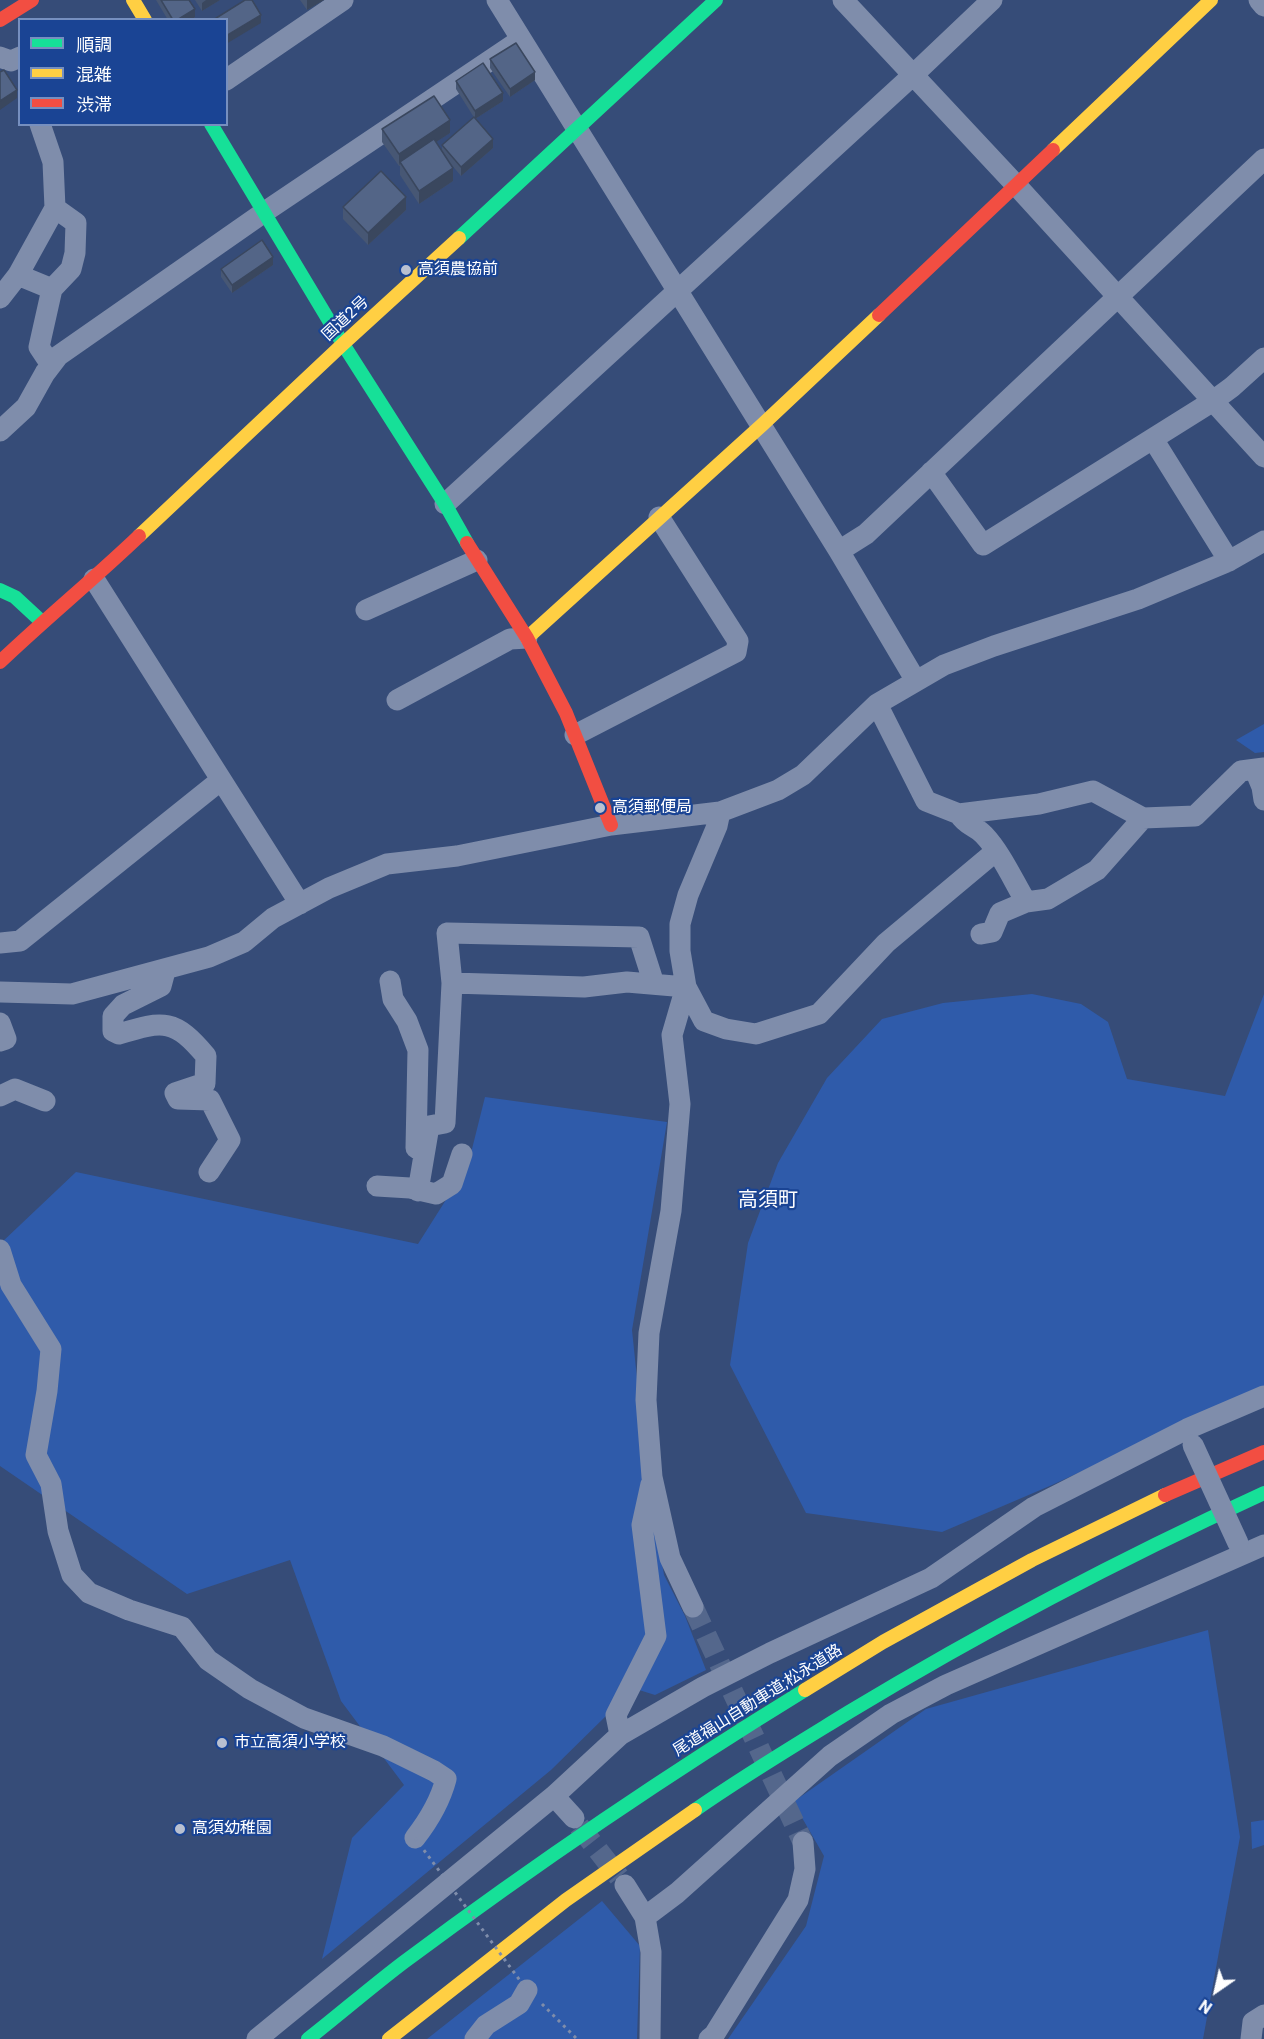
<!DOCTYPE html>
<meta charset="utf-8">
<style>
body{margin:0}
#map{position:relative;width:1264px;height:2039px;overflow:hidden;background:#364c78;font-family:Roboto,"Noto Sans JP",sans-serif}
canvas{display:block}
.legend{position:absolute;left:18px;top:18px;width:210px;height:108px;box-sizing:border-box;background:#1a4494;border:2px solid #768fbf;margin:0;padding:8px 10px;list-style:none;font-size:18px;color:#fff}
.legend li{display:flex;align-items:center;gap:12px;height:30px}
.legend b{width:30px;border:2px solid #768fbf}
.north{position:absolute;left:1186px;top:1961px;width:60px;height:60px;-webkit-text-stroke:4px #1a4494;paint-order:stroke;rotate:214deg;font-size:16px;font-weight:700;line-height:24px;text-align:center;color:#fff}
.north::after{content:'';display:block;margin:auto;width:21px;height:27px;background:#fff;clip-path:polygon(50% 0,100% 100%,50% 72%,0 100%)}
</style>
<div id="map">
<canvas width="1264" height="2039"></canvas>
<ul class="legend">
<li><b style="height:8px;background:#16e098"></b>順調</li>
<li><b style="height:8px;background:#ffcf43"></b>混雑</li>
<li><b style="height:8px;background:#f24e42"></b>渋滞</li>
</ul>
<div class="north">N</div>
</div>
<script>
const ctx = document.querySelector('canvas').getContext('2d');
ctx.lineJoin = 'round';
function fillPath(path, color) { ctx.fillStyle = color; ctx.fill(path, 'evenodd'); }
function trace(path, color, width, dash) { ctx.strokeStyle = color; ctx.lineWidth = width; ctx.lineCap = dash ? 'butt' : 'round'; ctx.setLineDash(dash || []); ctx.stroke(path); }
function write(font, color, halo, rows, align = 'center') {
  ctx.font = font + ' Roboto,"Noto Sans JP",sans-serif'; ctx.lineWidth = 4.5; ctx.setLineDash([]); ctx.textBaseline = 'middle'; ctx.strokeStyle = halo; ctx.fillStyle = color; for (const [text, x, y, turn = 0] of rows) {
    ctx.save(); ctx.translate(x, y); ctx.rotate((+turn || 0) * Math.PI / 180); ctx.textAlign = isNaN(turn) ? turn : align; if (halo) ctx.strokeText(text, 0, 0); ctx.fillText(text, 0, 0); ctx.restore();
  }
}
fillPath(new Path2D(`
 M1264 724V752L1255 753 1236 740Z
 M1032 994 1081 1004 1108 1022 1127 1079 1225 1096 1264 994V1387L1052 1485 942 1532 806 1513 730 1365 748 1243 778 1163 827 1078 882 1019 943 1003Z
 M485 1097 667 1122 632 1330 647 1475 664 1575 685 1616 706 1670 655 1695 620 1684 609 1713 551 1770 322 1959 352 1838 404 1785 341 1701 290 1560 187 1594 0 1466V1244L76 1172 418 1244 468 1165Z
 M1208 1630 1240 1837 1203 2039H728L806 1926 824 1856 793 1802 926 1709Z
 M1264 1820V1845L1252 1849 1251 1822Z
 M602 1901 640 1946 637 2039H427Z`), '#2f5baa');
trace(new Path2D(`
 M693 1607 803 1842
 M579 1826 619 1877`), '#54678c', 21, [21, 10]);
trace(new Path2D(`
 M542 2004 577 2039`), '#7f8dab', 3, [3, 4.5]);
trace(new Path2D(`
 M497 0 839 551 916 681
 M843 0 1016 185 1264 457
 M1259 0 1264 6
 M0 57 11 61 20 57
 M226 80 343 0
 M40 124 53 162 55 208 76 223 75 253 71 269 52 289 39 347 51 365
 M18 275 52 289
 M0 298 18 275 55 208
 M0 431 26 407 45 373 58 356 263 213 513 45
 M1153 439 1229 561
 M931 472 983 545 1213 401 1232 387 1264 358
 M445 504 912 76 992 0
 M839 551 866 534 1264 159
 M94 579 300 904
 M366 610 477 560
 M397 700 510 639 527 638
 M877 704 926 801 959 814 1039 804 1093 791 1143 818 1195 816 1241 771 1264 768
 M575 735 736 652 738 641 659 517
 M1255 770 1262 787 1264 800
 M959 814C967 827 975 825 984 835 1001 853 1013 880 1026 902
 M981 934 992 932 1000 913 1026 902 1048 899 1097 870 1143 818
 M0 943 20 941 221 780
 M165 971 161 986 123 1005 113 1016V1031L119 1034C164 1020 175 1019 206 1056L205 1083 175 1093 178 1099 210 1100 230 1140 209 1172
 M390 981 393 999 407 1021 418 1050 416 1148
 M452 983 584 987 627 982 686 987 704 1021 726 1029 756 1034 819 1014 886 943 996 851
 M0 992 72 994 209 957 244 942 273 918 329 888 387 864 457 856 611 825 720 812 778 790 803 775 877 704 944 665 994 646 1138 599 1229 561 1264 541
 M0 1023 6 1039 0 1041
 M0 1096 15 1089 45 1101
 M377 1186 410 1188 436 1194 452 1184 462 1154
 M418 1191 429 1126 445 1123 452 983 447 933 639 937 654 984
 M0 1250 11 1285 51 1349 47 1391 36 1455 51 1484 58 1531 72 1575 89 1593 129 1610 182 1627 208 1660 250 1689 304 1718 383 1746 434 1771 446 1779C440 1802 429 1820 415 1838
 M693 1607 670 1558 652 1477 646 1400 649 1333 671 1211 680 1104 672 1035 686 987 680 951V924L688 895 717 826 720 812
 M620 1735 616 1715 656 1636 642 1525 651 1484
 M574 1818 554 1796 620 1735 703 1687 770 1653 931 1578 1034 1507 1187 1429 1264 1396
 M625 1885 645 1917 651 1952 650 2039
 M645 1917 677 1893 830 1756 891 1714 946 1685 1264 1545
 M257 2039 554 1796
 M475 2039 486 2025 519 2004 527 1990
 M709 2039 714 2035 798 1900 805 1869 803 1842
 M1251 2039 1253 2022 1264 2015`), '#7f8dab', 21);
trace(new Path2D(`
 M211 124 343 344 445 504 467 543
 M459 238 716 0
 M0 590 15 597 42 622
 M695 1810C745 1775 797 1744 849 1712 983 1631 1122 1558 1264 1493
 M308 2039C340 2014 371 1987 404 1962 533 1866 668 1774 805 1690`), '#16e098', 14);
trace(new Path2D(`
 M133 0 145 20
 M1053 150 1211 0
 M139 536 343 344 459 238
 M527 638 762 425 879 315
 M805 1690 883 1642 1032 1560 1165 1495
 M389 2039 566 1900 695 1810`), '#ffcf43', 14);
trace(new Path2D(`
 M0 20 32 0
 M879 315 1053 150
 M467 543 527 638 566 713 611 825
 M0 662C45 619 94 579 139 536
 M1165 1495 1264 1452`), '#f24e42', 14);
trace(new Path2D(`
 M415 1838 527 1990`), '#7f8dab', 3, [3, 4.5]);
trace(new Path2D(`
 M1193 1445 1238 1543`), '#7f8dab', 21);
fillPath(new Path2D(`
 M156 0H189L195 17 191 20H168Z
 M195 0H220L202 11Z
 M300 0H324L307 10Z
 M490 59 535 80 510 97 490 68Z
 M456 81 503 101 475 119 456 89Z
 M382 129 450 133 436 142 442 150V145L493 148 461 176 450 163 453 181 419 204 400 175V166H399L382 142Z
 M343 207 406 210 368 245 343 219Z
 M273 265 232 293 221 277V269Z`), '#475774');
fillPath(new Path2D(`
 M206 0H220L202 11V3Z
 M307 0H324L307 10Z
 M195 9V17L191 20H177Z
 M261 15V23L226 44V36Z
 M535 72V80L510 97V89Z
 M17 90V98L0 110V101Z
 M503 93V101L475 119V111Z
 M450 120V133L401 165 400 162 399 166V154Z
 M493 139V148L461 176V167Z
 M453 168V181L419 204V191Z
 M406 197V210L368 245V233Z
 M273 257V265L232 293V285Z`), '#3a475e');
const building = new Path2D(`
 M161 0H189L195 9 177 20H173Z
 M245 0H252L261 15 226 36V20H213Z
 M516 43 535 72 510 89 490 59Z
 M483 63 503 93 475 111 456 81Z
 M4 70 17 90 0 101V72Z
 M434 96 450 120 399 154 382 129Z
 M474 117 493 139 461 167 442 145Z
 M434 139 453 168 419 191 400 162Z
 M381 171 406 197 368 233 343 207Z
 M262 240 273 257 232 285 221 269Z`);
fillPath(building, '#536587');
trace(building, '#3a475e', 1.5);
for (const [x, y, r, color] of [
 [406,270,6,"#b9c0d0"],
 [600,808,6,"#b9c0d0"],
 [222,1743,6,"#b9c0d0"],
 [180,1829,6,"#b9c0d0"]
]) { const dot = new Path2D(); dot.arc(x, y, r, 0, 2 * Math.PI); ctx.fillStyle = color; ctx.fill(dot); trace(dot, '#1a4494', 2); }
write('16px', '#fff', '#1a4494', [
 ["高須農協前",418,270],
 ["高須郵便局",612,808],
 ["市立高須小学校",234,1743],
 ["高須幼稚園",192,1829]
], 'left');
write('16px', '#fff', '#1a4494', [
 ["国道2号",346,319,-43],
 ["尾道福山自動車道;松永道路",758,1701,-32]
]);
write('20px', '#fff', '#1a4494', [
 ["高須町",768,1201]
]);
</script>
